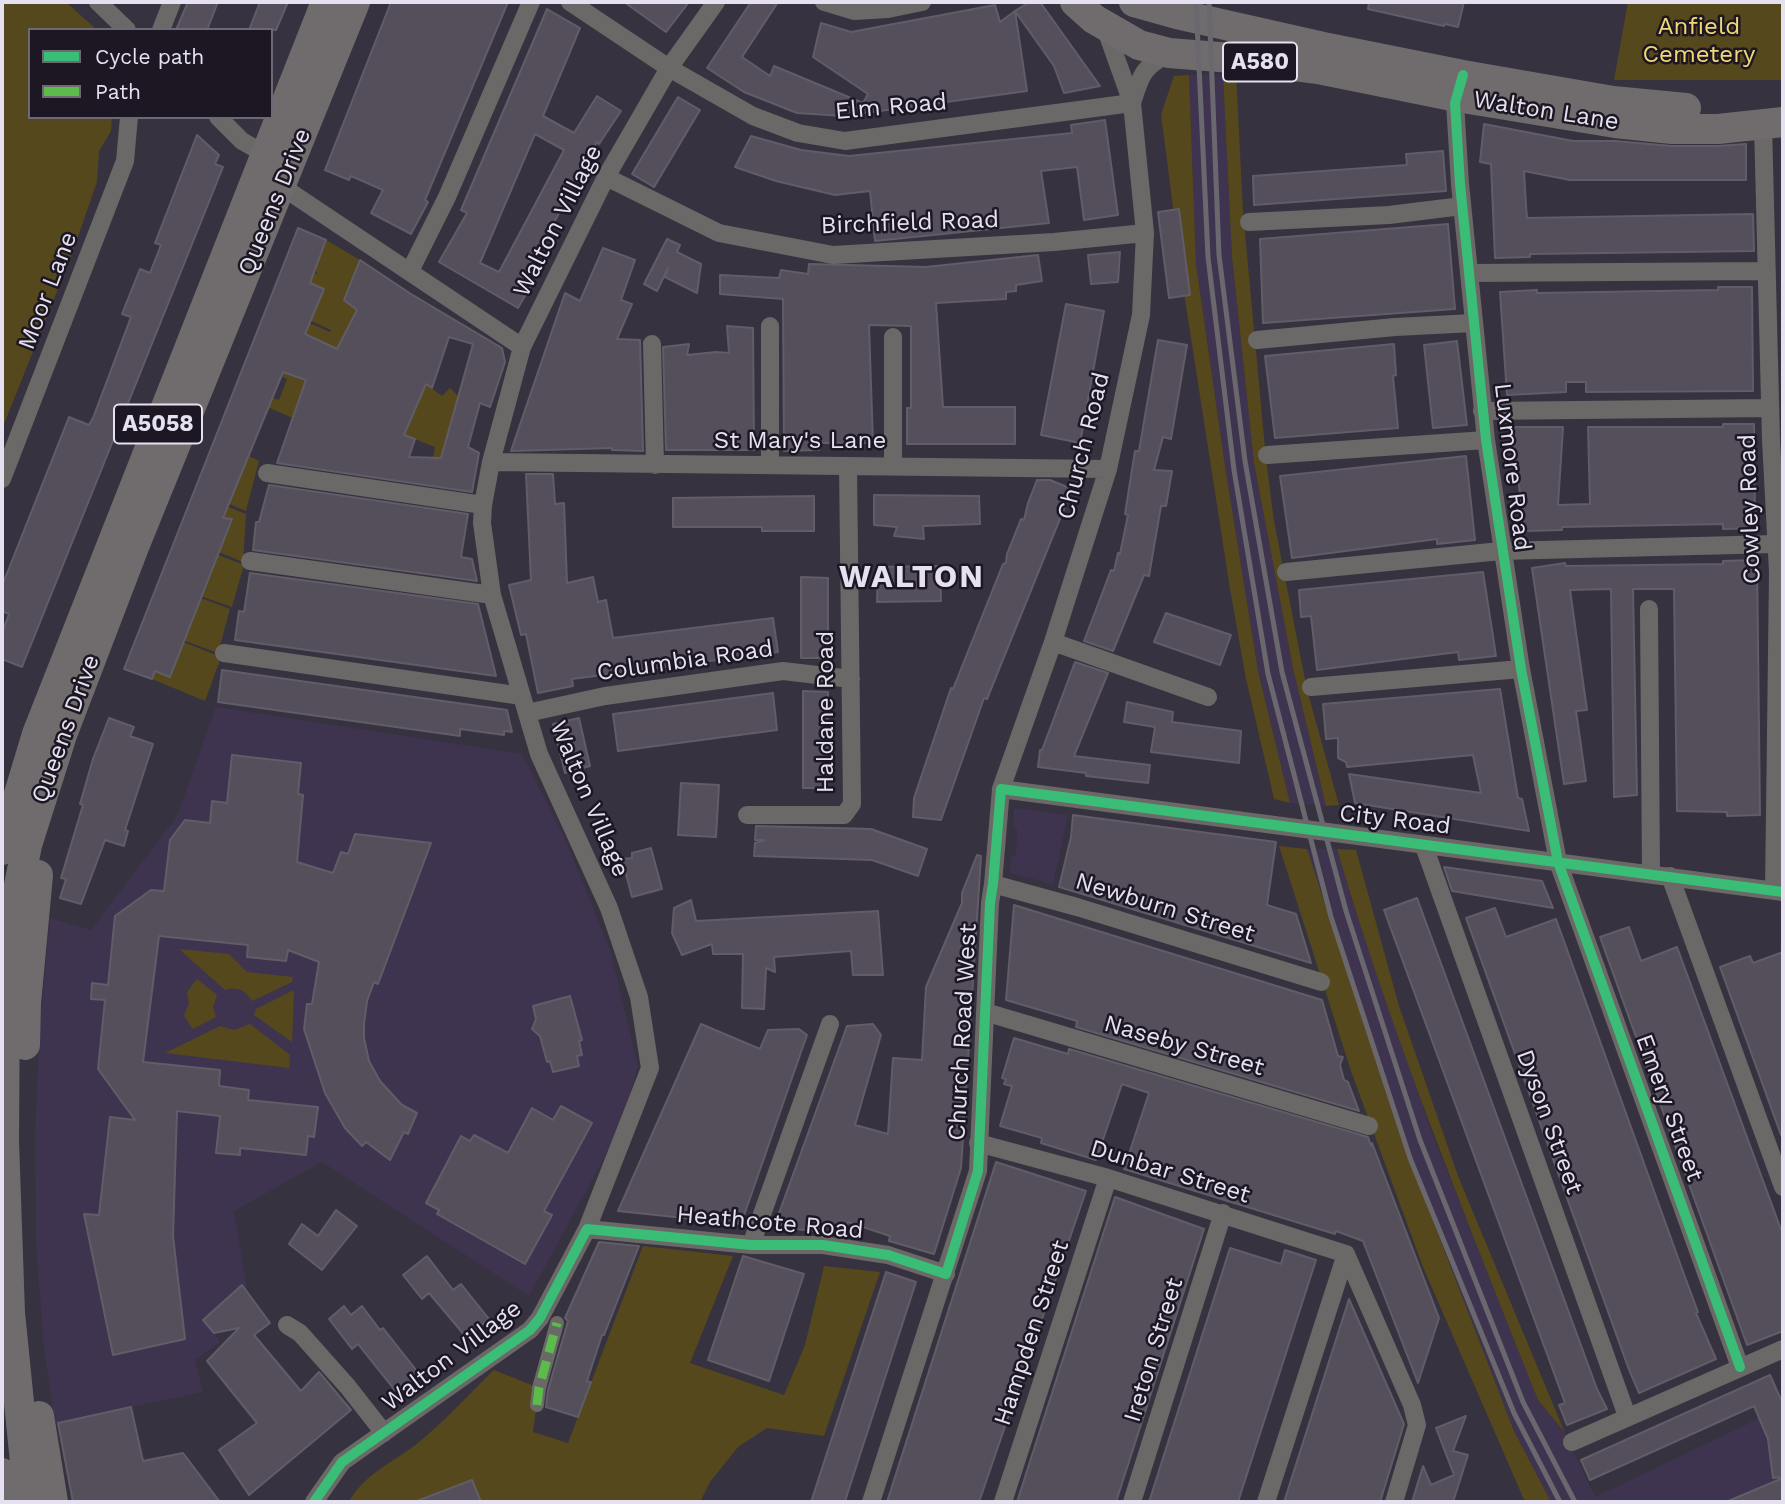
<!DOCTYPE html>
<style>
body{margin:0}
#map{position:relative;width:1785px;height:1504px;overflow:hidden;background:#37323f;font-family:"Work Sans",sans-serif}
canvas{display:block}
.frame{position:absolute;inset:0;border:4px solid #e6e1f0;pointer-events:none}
.legend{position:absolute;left:28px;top:28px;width:245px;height:91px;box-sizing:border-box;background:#1c1722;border:2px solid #6d6874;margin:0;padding:9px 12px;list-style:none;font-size:21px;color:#e6e1f0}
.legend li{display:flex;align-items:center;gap:14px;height:35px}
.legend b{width:35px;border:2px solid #6d6874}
</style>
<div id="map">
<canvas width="1785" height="1504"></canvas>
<div class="frame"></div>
<ul class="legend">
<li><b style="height:9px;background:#3abd76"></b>Cycle path</li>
<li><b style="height:9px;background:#5cbc4b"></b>Path</li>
</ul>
</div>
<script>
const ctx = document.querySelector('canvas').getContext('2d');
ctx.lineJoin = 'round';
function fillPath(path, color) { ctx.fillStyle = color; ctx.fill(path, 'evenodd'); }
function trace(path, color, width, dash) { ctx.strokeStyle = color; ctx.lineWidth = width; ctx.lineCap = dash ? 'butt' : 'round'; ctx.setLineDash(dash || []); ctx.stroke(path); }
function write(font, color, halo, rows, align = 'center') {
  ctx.font = font + ' "Work Sans",sans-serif'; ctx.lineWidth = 5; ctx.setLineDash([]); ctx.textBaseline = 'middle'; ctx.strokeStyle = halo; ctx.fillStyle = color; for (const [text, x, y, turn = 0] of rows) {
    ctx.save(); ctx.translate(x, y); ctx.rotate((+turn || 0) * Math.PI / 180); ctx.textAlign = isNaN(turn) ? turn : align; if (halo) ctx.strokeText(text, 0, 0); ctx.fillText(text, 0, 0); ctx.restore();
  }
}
fillPath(new Path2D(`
 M1189 75H1223L1232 257 1254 463 1293 668 1326 806 1290 803 1258 671 1225 466 1196 264Z
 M216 707 522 754 564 837 611 953 638 1067 617 1134 529 1296 322 1162 234 1211 247 1289 207 1322 220 1342 195 1360 203 1392 55 1423 44 1348 36 1243 35 1134 40 1026 50 918 91 930 177 816Z
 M1014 808 1068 815 1053 884 1010 873 1011 856H1016L1017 829 1013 828Z
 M1307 849H1337L1353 904 1432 1133 1538 1400 1565 1433 1595 1497 1783 1407V1502H1551L1514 1431 1406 1151Z`), '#3f344f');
fillPath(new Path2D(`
 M2 2H66L97 30H30V117H112L111 131 99 151 97 182 72 254 2 429Z
 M1628 2H1783V80H1614Z
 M1236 73 1243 212 1266 459 1274 521 1307 690 1339 805 1326 806 1293 668 1254 463 1232 257 1223 75Z
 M1189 75 1196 264 1225 466 1258 671 1290 803 1274 799 1246 679 1230 589 1184 293 1161 114 1174 76Z
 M326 240 360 260 344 300 382 330 337 349 326 344 313 375 306 334 291 328 295 317 330 332 331 330 300 316 313 272 318 274 315 270Z
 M277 362 313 377 295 419 263 405 267 396 279 400 287 379 273 372Z
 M426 384 442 396 450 388 458 396 446 440 468 447 465 465 433 459 435 447 404 435Z
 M239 451 259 461 246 511 220 500 232 470 242 473 246 462Z
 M221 504 246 514 243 562 204 546 208 537 223 543 232 521 217 514Z
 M203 549 244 565 232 607 186 591 205 588 214 566Z
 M185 592 230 609 218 653 169 635Z
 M168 636 221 657 205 701 152 679Z
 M1279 846 1307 849 1406 1151 1514 1431 1551 1502H1525L1423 1267 1351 1071Z
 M1337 849 1356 850 1399 1006 1458 1176 1565 1433 1538 1400C1466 1218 1392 1037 1337 849Z
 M179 949 229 954 247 972 293 977 292 982 252 1001C245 990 237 986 225 990Z
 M197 979 217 995 213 1007 216 1017 193 1029 184 1016 189 1003 187 992Z
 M294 990 292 1042 254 1015 256 1009Z
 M250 1024 290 1055 289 1068 165 1053 220 1026 234 1030Z
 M643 1246 733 1256 690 1363 784 1395 805 1345 824 1266 880 1272 824 1436 767 1428 738 1447 710 1482 700 1502H349C363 1474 396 1461 419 1442 446 1420 469 1394 494 1370L539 1388 533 1432 568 1443Z`), '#55481c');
const building = new Path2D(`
 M188 2H218L207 30H176Z
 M260 2H288L276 30H249Z
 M391 2H508L425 200 428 202 411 234 371 213 383 190 351 176 349 180 325 170Z
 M624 2H689L666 32Z
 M751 2H778L742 57 770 76 774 66 863 103 868 94 813 57 821 23 851 32 995 5 1000 22 1015 11 1027 91 843 116 797 113 744 92 707 68Z
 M1029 2H1040L1100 86 1064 93 1054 66 1015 11Z
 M1369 2H1464L1458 27 1445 24 1444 26 1368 9Z
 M547 9 580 28 543 116 574 133 597 96 621 111 599 144 597 142 526 275 534 280 518 308 439 262 467 213 461 210ZM535 134 564 150 499 272 480 263Z
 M678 97 700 110 654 187 632 174Z
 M1105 120 1118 215 1084 220 1077 167 1041 171 1049 223 875 241 870 191 835 195 776 181 735 167 751 136 801 150 849 156 1072 133 1071 125Z
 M1484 124 1573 141H1615L1672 146H1718L1746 144V180H1570L1524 171 1526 206 1527 218 1753 214 1754 251 1530 254V257L1495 258 1491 164 1480 162Z
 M197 135 219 155 215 164 223 167 22 667 2 659V633L9 614 2 611V586L69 417 89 425 93 418 131 317 122 314 140 269 150 273 161 245 155 243Z
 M1443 151 1446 191 1254 205 1253 176 1407 165 1406 154Z
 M1179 209 1190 295 1169 298 1158 212Z
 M1448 224 1455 309 1263 323 1260 239Z
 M298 228 326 240 310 283 324 289 305 334 337 349 357 310 344 300 360 260 411 294 502 348 505 362 490 407 480 403 468 447 479 453 472 492 277 463 306 380 283 372 223 518 232 519 170 677 155 671 152 679 124 669ZM449 337 473 344 441 458 409 457 415 439 404 435 426 384 432 388Z
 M667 239 680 245 677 252 701 264 697 293 665 277 668 268 657 291 644 284Z
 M603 248 635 260 621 300 632 304 617 339 640 340 643 451 612 450V448L511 451 565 293 580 301Z
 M1120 252 1118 282 1091 284 1088 255Z
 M1038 255 1042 281 1016 285V291L1006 292V299L936 303 943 407H1015V444H907V408H911V326L869 325 873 443H819V450L784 451 783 299 720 294V275L779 278 781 270 808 274 809 264 926 267Z
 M1718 287H1752L1753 391 1586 392V382H1566V392L1507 395 1500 292 1537 290V293L1718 290Z
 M1066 304 1104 311 1080 443 1041 435Z
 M727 326 753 328 754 450H666L663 347 689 344 687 355 716 352 729 353Z
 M1158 340 1187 345 1171 439 1163 437 1154 470 1172 471 1166 506H1161L1149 576 1144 575 1113 651 1084 641 1111 570 1114 571 1118 553 1120 554 1128 515 1125 514 1135 451H1139Z
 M1457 341 1467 425 1433 428 1424 345Z
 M1394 344 1396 375 1393 376 1398 428 1275 438 1265 356Z
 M1723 424H1754L1755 528 1723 529V524L1562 527V530L1525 531 1511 427H1563L1558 505 1590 504 1588 427H1723Z
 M1466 456 1475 540 1437 544V539L1292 558 1280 476Z
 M526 474H553L555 504 564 503 567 583 593 577 598 602 606 600 613 638 773 618 778 652 572 679 573 686 538 693 526 634 521 635 509 585 531 580Z
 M1037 480H1050L1072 489 987 699 984 698 941 820 913 817 914 798 951 688 953 689 1003 564 1006 563 1007 554 1021 519 1024 520 1028 503Z
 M269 485 468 514 461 557 472 559 477 581 253 550 256 522H259Z
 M874 495 979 496 980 524 923 526 924 539 894 536 897 527 874 525Z
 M814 496V531H762V527H673V498Z
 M1757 560 1760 815 1727 816V812L1677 811 1674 589H1633L1637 795 1614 797 1611 589 1570 590 1587 710 1576 711 1586 781 1564 784 1532 568 1565 563 1566 566 1723 564V561Z
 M940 566 941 601 877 602 878 567Z
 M1483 572 1496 656 1459 660 1458 652 1317 670 1311 616 1301 617 1299 590Z
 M250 573 478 604 496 676 235 640 239 611 244 612Z
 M801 577 828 578V658H801Z
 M1166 613 1231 635 1220 665 1154 642Z
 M1075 662 1108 673 1074 756 1150 765 1148 783 1086 776V773L1038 767 1040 750H1042Z
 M222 670 507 710 512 732 504 731V735L460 729V736L218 702Z
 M1500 689 1518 798 1522 799 1529 831 1355 803 1349 774 1481 793 1473 755 1347 767 1346 762 1338 758V738L1326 739 1323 704Z
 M803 691 828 692V788H803Z
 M773 693 777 730 618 751 613 714Z
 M1127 702 1173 712 1172 722 1241 731 1239 763 1151 752 1155 727 1124 722Z
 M109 718 134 727 130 736 153 744 125 830 128 831 124 846 105 840 81 904 60 898 66 879 61 878 83 805 80 804 93 759Z
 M579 718 590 766 565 773 553 724Z
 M232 755 301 763 298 794 303 795 297 862 333 873 341 852 348 854 355 834 431 843 378 984 374 982 367 1001 364 1024V1038L369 1061 380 1081 402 1105 417 1113 408 1134 404 1132 390 1160 366 1142 362 1146 345 1128 325 1093 304 1029 307 1004H312L319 962 288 950 286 961 247 957 248 945 159 936 143 1062 220 1070 219 1086 249 1090 248 1100 318 1107 314 1137 308 1136 306 1155 240 1148V1155L216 1153 220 1116 177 1111 173 1236 185 1339 113 1355 84 1214 99 1215 110 1117 135 1120 98 1069 105 1000 91 999 92 983 108 985 115 916 151 890 164 891 170 840 185 820 210 823 212 801 227 803Z
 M681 783 719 785 716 837 678 835Z
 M1073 815 1276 842 1267 905 1296 914 1311 963 1059 887 1071 837Z
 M756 826 871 829 927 849 918 876 872 860 754 856 755 843 764 840H755Z
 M651 848 662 889 632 897 622 859 632 858V853Z
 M977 855 981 856 961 1168 934 1254 889 1241 890 1236 848 1222 846 1229 827 1224 825 1232 774 1227 847 1026 873 1024 881 1035 855 1125 888 1134 893 1058 922 1060 926 987 962 903V893Z
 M1444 867 1542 881 1553 908 1452 891Z
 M1417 898 1597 1389 1607 1409 1567 1425 1559 1405 1565 1403 1384 910Z
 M691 900 696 921 878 911 883 975H853L851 951 774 957 775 972 766 968 764 1009 742 1008 743 954H713L712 944 682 955 672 933 674 908Z
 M1014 905 1322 1000 1338 1056 1343 1057 1340 1065 1344 1080 1348 1082 1359 1111 1076 1027 1077 1021 1006 1000Z
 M1495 908 1506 937 1556 919 1685 1277 1698 1312 1696 1313 1716 1359 1639 1393 1628 1367 1466 918Z
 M1629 927 1641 961 1677 947 1783 1235V1331L1747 1345 1600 937Z
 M1783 952V1135H1781L1720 967 1750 956 1753 963Z
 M570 996 582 1040 579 1041 582 1055 577 1056 579 1066 553 1072 550 1061 547 1062 540 1036 532 1029 536 1019 533 1006Z
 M701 1024 760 1049 768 1030 799 1029 807 1035 741 1224 618 1211Z
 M1014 1038 1068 1054 1069 1049 1368 1137 1371 1146 1372 1143 1439 1318 1418 1383 1363 1241 1336 1231 1335 1234 1124 1169 1149 1093 1122 1084 1096 1160 1041 1143 1042 1138 1000 1126 1012 1086 1004 1084 1006 1079 1002 1078Z
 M561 1106 592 1123 544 1211 552 1215 525 1264 437 1214 439 1210 426 1203 461 1136 470 1141 474 1135 508 1153 532 1108 553 1120Z
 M996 1162 1086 1191 979 1502H887Z
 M1115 1197 1204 1229 1116 1502H1017Z
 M336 1210 357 1226 322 1270 289 1244 302 1224 318 1236Z
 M599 1242 639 1246 604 1335H602L587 1381 591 1382 578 1417 546 1407 548 1390 568 1321 565 1318Z
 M1230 1248 1281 1264 1285 1250 1316 1260 1238 1502H1149Z
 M427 1256 453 1290 461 1284 489 1319 466 1337 429 1293 422 1299 403 1275Z
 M743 1256 804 1274 769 1381 708 1360Z
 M886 1272 916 1282 847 1495 845 1502H811Z
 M242 1285 270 1323 254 1335 301 1391 319 1372 351 1410 249 1495 219 1450 257 1423 207 1361 239 1328 214 1333 203 1320Z
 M1349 1299 1404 1424 1380 1502H1284Z
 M344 1306 351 1315 362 1306 380 1330 383 1328 420 1375 397 1393 358 1344 352 1349 329 1319Z
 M1770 1375 1783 1404V1477L1773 1478 1768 1439 1754 1406 1590 1480 1581 1460Z
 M131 1407 143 1461 183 1453 220 1502H73L58 1423Z
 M1466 1416 1453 1451 1468 1455 1453 1502H1412L1423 1466 1431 1485 1454 1475 1436 1428Z
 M1783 1478V1502H1726Z
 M472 1480 481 1502H417V1501Z`);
fillPath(building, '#544f5a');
trace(building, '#615d68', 2);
trace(new Path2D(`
 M537 1405 539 1388 557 1323`), '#6b6967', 14);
trace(new Path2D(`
 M98 2 127 30
 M570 2 669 68 753 116 798 133 845 141 1132 103
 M824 2 854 11 888 9 922 2
 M161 30 172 2
 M1459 91 1455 103 1460 184 1486 440 1521 669 1558 862 1740 1367
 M1132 103C1141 75 1142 68 1169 53
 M218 117 242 141 265 154
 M1763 124 1771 440 1778 572 1774 891
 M606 177 719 233 833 255 1054 242 1145 233
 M281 186 522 347
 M1249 222 1389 215 1462 206
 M410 271 447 197 531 2
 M1470 273 1766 271
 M770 326V465
 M893 337V466
 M1257 340 1395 327 1474 323
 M652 344 655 465
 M1482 411 1770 408
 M1267 455 1486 440
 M491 462 1108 469
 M267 473 483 505
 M2 479 125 161 129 117
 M250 561 492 595
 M1286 572 1501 551 1775 544
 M1649 609 1651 873
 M1053 642 1208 697
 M224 653 522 696
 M1311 687 1521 669
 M527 713 605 696 783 671 851 679
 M1001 789 1783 892
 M747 815H844L852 804 848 466
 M1424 846 1627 1416
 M1670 876 1783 1187
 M993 884 1077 907 1321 982
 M985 1012 1369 1126
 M978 1143 1108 1178 1346 1254
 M587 1229 751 1245H823L888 1255 946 1274
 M751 1245 830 1024
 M1346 1254 1412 1405 1417 1425 1394 1502
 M287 1325 300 1333 348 1387 384 1433
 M1572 1442 1783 1349
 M314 1502 342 1462 530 1330 540 1318 587 1229 650 1068 639 997 609 908 539 754 492 595 482 523 483 505 491 462 522 347 606 177 669 68 716 2
 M871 1502 978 1171 990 903 993 884 1001 789 1053 642 1108 469 1141 315 1145 233 1132 103 1105 27
 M1003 1502 1108 1178
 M1132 1502 1223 1213
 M1266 1502 1346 1254`), '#6b6967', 18);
trace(new Path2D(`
 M1075 2 1094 19 1139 45 1169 53 1232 58 1318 69 1457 97 1615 123 1672 129H1718L1783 122
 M1134 2 1177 14 1323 47 1463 75 1613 101 1686 108
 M2 850 37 734 326 2
 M25 1045 26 1003 38 875
 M39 1416 53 1502
 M2 1473 6 1502
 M32 1502 25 1462 10 1313 4 1141 5 988 12 921 27 845 62 735 134 547 355 2`), '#706c6d', 30);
trace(new Path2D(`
 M1196 2 1208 257 1234 470 1268 674 1331 917 1410 1158 1514 1413 1560 1502
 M1209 2 1219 255 1245 461 1282 672 1346 911 1420 1140 1523 1402 1575 1502`), '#6a686e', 5);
trace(new Path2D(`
 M537 1405 539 1388 557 1323`), '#5cbc4b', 9, [18, 9]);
trace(new Path2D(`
 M1463 75 1455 103 1460 184 1486 440 1521 669 1558 862 1740 1367
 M314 1502 342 1462 530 1330 540 1318 587 1229 751 1245H823L888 1255 946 1274 978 1171 990 903 993 884 1001 789 1783 892`), '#3abd76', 10);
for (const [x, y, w] of [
 [1260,62,74],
 [158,424,88]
]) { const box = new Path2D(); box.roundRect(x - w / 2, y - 19.5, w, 39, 5); ctx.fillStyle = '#1c1722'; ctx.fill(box); trace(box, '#e6e1f0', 2); }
write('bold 23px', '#e6e1f0', null, [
 ["A580",1260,62],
 ["A5058",158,424]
]);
write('24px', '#f2d875', '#1c1722', [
 ["Anfield",1699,27],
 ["Cemetery",1699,55]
]);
write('24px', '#e6e1f0', '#1c1722', [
 ["Elm Road",891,107,-5],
 ["Walton Lane",1546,111,9],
 ["Queens Drive",275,202,-68],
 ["Walton Village",558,221,-63],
 ["Birchfield Road",910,223,-2],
 ["Moor Lane",48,291,-69],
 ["St Mary's Lane",800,441],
 ["Church Road",1084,446,-76],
 ["Luxmore Road",1512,467,83],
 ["Cowley Road",1750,509,-92],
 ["Columbia Road",685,661,-8],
 ["Haldane Road",826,712,-90],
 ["Queens Drive",66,729,-70],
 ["Walton Village",589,799,67],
 ["City Road",1395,820,7],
 ["Newburn Street",1165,908,17],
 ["Church Road West",963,1032,-87],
 ["Naseby Street",1184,1046,16],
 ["Emery Street",1669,1108,70],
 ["Dyson Street",1549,1122,70],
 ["Dunbar Street",1170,1172,17],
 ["Heathcote Road",770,1223,5],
 ["Hampden Street",1032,1333,-72],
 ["Ireton Street",1154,1350,-73],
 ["Walton Village",452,1356,-37]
]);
ctx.letterSpacing = '2px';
write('bold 32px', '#e6e1f0', '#1c1722', [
 ["WALTON",912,578]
]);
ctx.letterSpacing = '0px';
</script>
